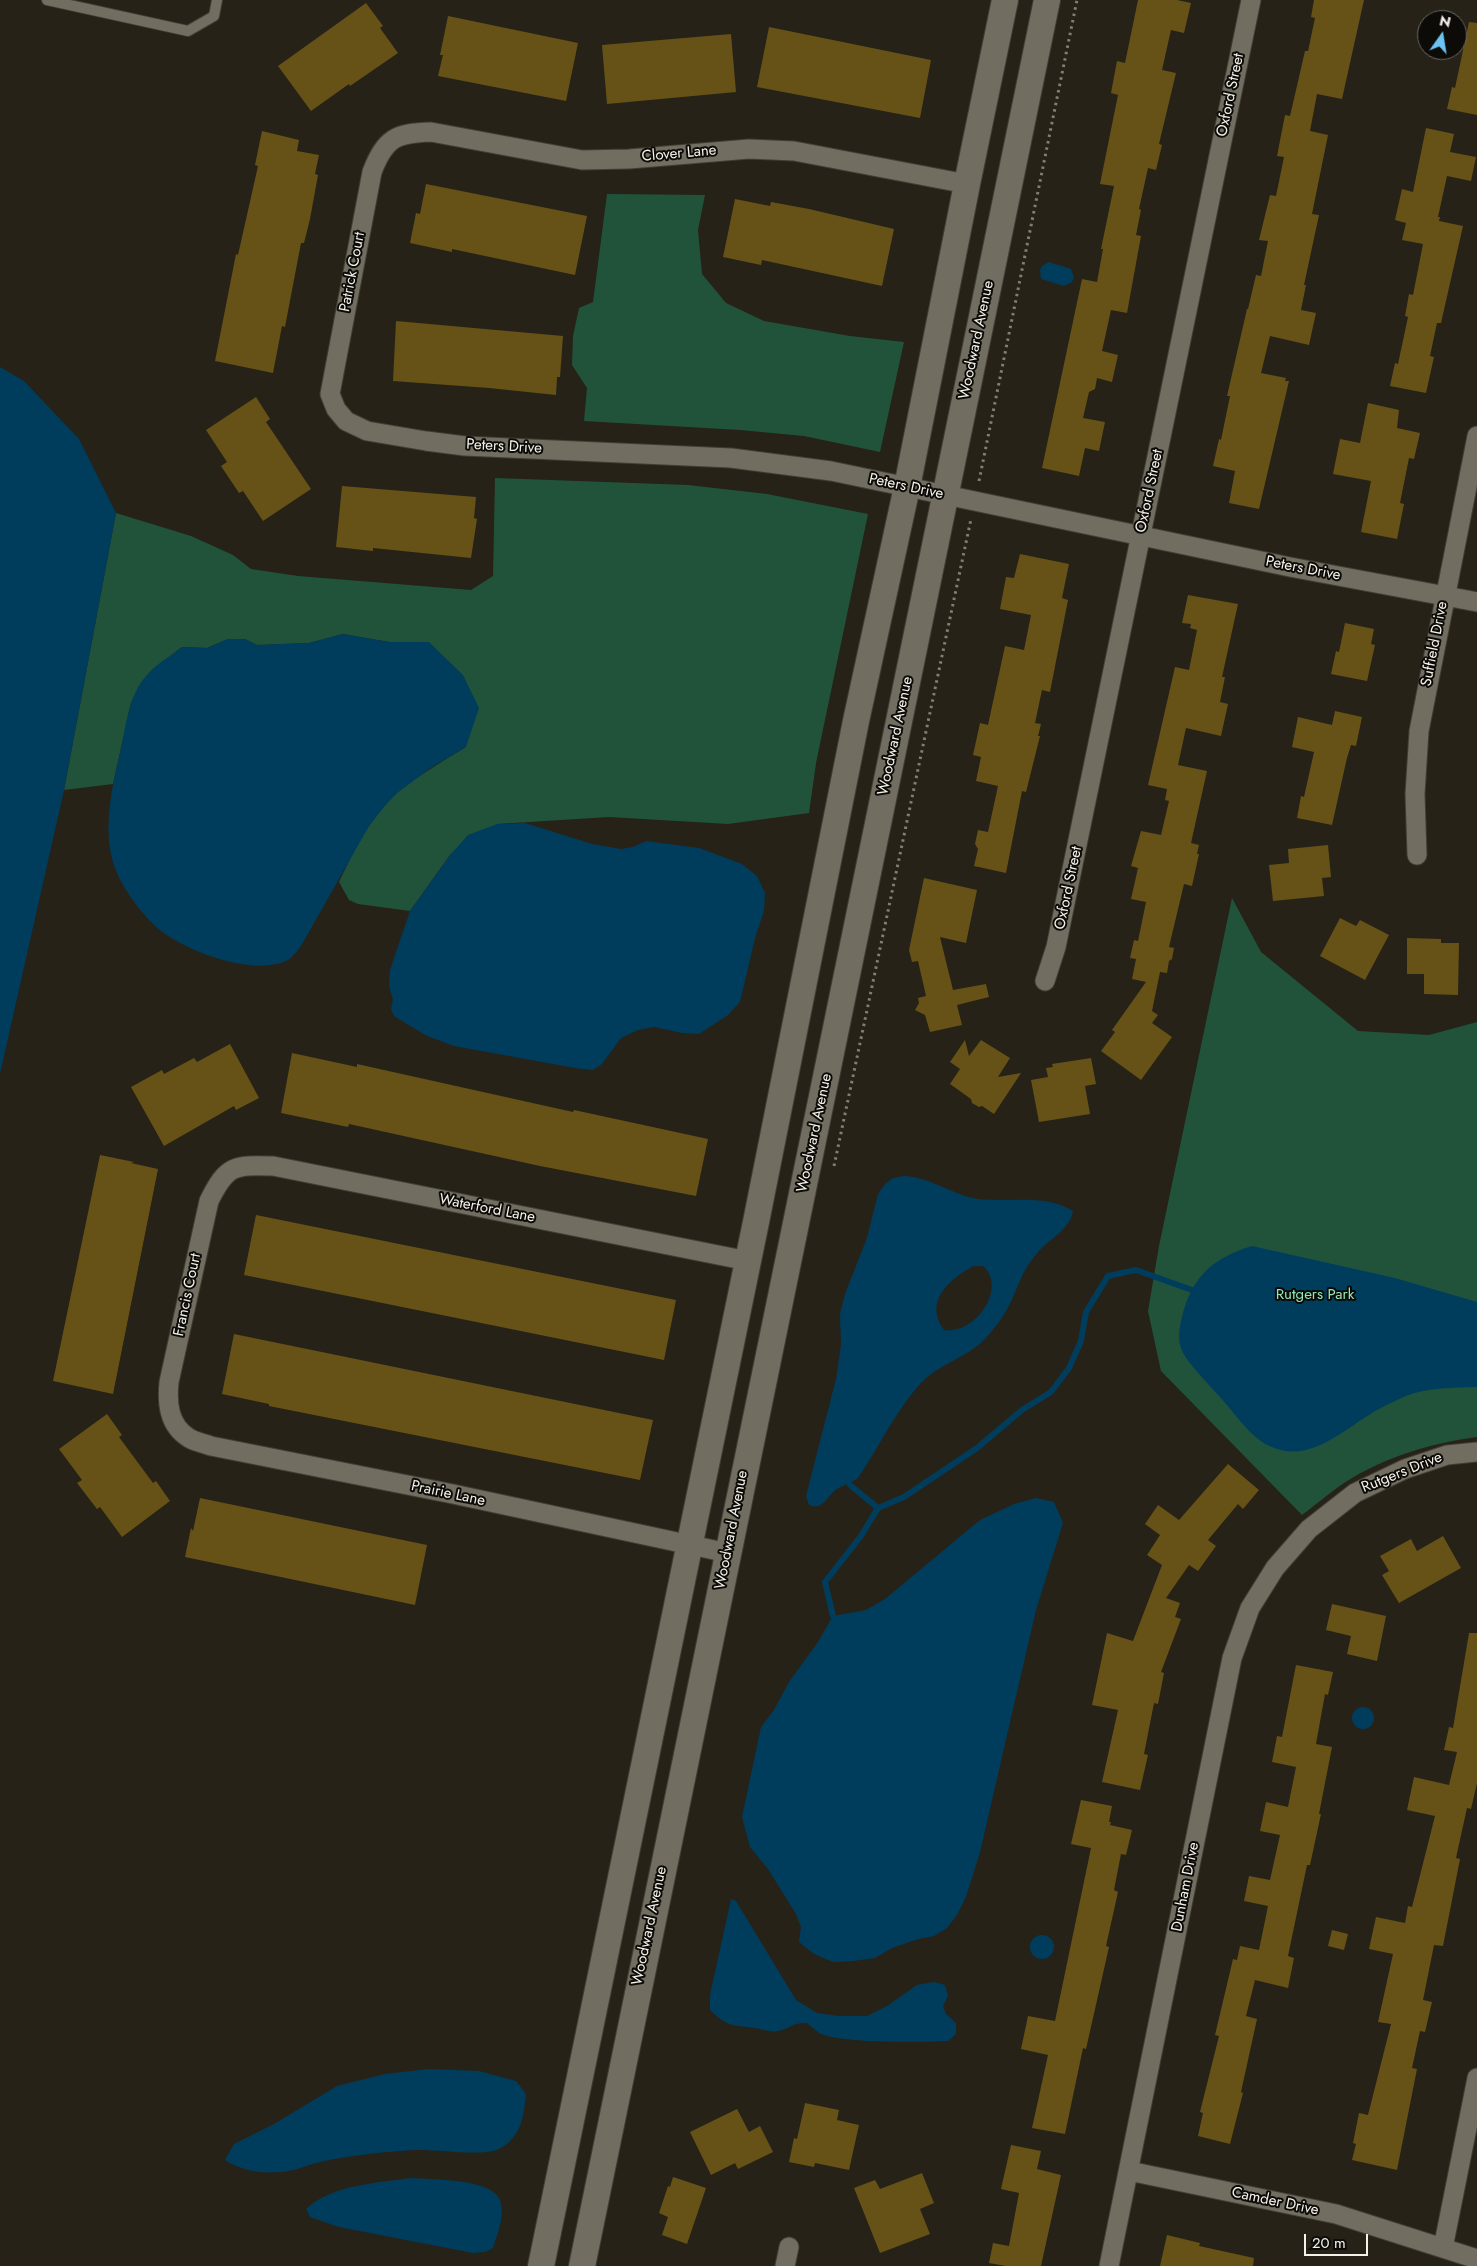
<!DOCTYPE html>
<style>
body{margin:0}
#map{position:relative;width:1477px;height:2266px;overflow:hidden;background:#262217;font-family:Jost,sans-serif}
canvas{display:block}
.north{position:absolute;left:1417px;top:10px;width:50px;height:50px;box-sizing:border-box;background:#0d0b07;border:1px solid #6a6762;border-radius:50%;rotate:13deg;font-size:14px;font-weight:700;line-height:20px;text-align:center;color:#f5f2eb}
.north::after{content:'';display:block;margin:auto;width:18px;height:22px;background:#6ac3f1;clip-path:polygon(50% 0,100% 100%,50% 72%,0 100%)}
.scale{position:absolute;left:1304px;top:2234px;width:64px;height:22px;box-sizing:border-box;border:2px solid #f5f2eb;border-top:0;padding-left:6px;font-size:15px;line-height:18px;white-space:nowrap;color:#f5f2eb;-webkit-text-stroke:4px #0d0b07;paint-order:stroke}
</style>
<div id="map">
<canvas width="1477" height="2266"></canvas>
<div class="north">N</div>
<div class="scale">20 m</div>
</div>
<script>
const ctx = document.querySelector('canvas').getContext('2d');
ctx.lineJoin = 'round';
function fillPath(path, color) { ctx.fillStyle = color; ctx.fill(path, 'evenodd'); }
function trace(path, color, width, dash) { ctx.strokeStyle = color; ctx.lineWidth = width; ctx.lineCap = dash ? 'butt' : 'round'; ctx.setLineDash(dash || []); ctx.stroke(path); }
function write(font, color, halo, rows, align = 'center') {
  ctx.font = font + ' Jost,sans-serif'; ctx.lineWidth = 4; ctx.setLineDash([]); ctx.textBaseline = 'middle'; ctx.strokeStyle = halo; ctx.fillStyle = color; for (const [text, x, y, turn = 0] of rows) {
    ctx.save(); ctx.translate(x, y); ctx.rotate((+turn || 0) * Math.PI / 180); ctx.textAlign = isNaN(turn) ? turn : align; if (halo) ctx.strokeText(text, 0, 0); ctx.fillText(text, 0, 0); ctx.restore();
  }
}
fillPath(new Path2D(`
 M607 194 705 195 698 230 702 274 726 303 764 321 850 336 904 342 880 452 804 436 740 430 584 421 587 388 572 365 573 336 579 308 593 302Z
 M495 478 688 485 767 494 868 514 816 763 809 813 728 824 609 817 497 824 450 855 410 911 358 904 349 900 339 882C354 851 371 815 398 792 419 775 443 761 466 747L429 643 389 642 343 634 309 643 257 645 245 639H228L207 648 182 647 152 670 141 683 131 703 113 784 64 790 116 513 191 536 233 555 251 569 298 576 471 590 493 576Z
 M1232 898 1261 952 1358 1031 1429 1035 1477 1022V1437C1433 1443 1391 1455 1352 1478 1335 1488 1318 1503 1302 1515L1161 1371 1148 1311 1159 1246Z`), '#21533b');
fillPath(new Path2D(`
 M1049 262 1071 269 1074 278 1072 282 1064 286 1041 279 1040 270 1042 266Z
 M0 367 24 381 79 439 116 513 64 790 0 1074Z
 M343 634 389 642H429L463 675 479 708 466 747 432 767 397 793 384 807 369 826 301 946C297 951 293 957 288 960 255 977 187 952 160 930 144 917 125 892 117 873 101 836 111 791 120 753 126 728 128 695 147 675 156 664 171 656 182 647L207 648 228 639H245L257 645 309 643Z
 M525 823 592 844 621 849 633 847 646 841 699 848 742 864 757 876 765 893 764 911 755 938 740 1002 728 1015 699 1034 682 1033 654 1027 638 1030 621 1038 602 1064 593 1070 575 1068 454 1046 425 1035 394 1016 391 1009 393 1000 389 986 390 970 410 911 450 855 468 835 497 824Z
 M904 1176C931 1177 952 1195 978 1199 1009 1203 1045 1193 1073 1211 1070 1231 1046 1240 1035 1256 1021 1273 1021 1281 1012 1299 1006 1314 995 1328 984 1340 966 1358 939 1364 921 1383 896 1410 879 1447 858 1478 851 1483 844 1485 837 1489 826 1496 824 1511 809 1505L806 1496 836 1379 841 1345 840 1314 845 1294 867 1238 878 1194 885 1184 893 1178ZM974 1266H983C1008 1288 975 1335 944 1330 923 1302 949 1279 974 1266Z
 M1252 1246 1395 1278 1477 1302V1387C1453 1388 1429 1387 1406 1396 1397 1400 1388 1404 1379 1409 1349 1425 1317 1459 1281 1450 1257 1445 1242 1423 1227 1405 1216 1392 1191 1367 1183 1353 1177 1341 1179 1329 1182 1317 1192 1276 1213 1258 1252 1246Z
 M1036 1498 1054 1502 1063 1523 1036 1610 980 1852 966 1897 957 1915 947 1928 934 1936 918 1939 892 1948 875 1958 853 1961 833 1962 814 1954 799 1942 801 1927 796 1914 768 1869 750 1847 742 1817 761 1727 774 1710 789 1682 818 1642 833 1616 866 1610 885 1599 980 1520 1014 1504Z
 M1352 1718a11 11 0 1 1 22 0a11 11 0 1 1-22 0Z
 M731 1899 736 1901 796 2000 817 2013 838 2016H867L887 2006 917 1985 934 1982 945 1985 948 1996 943 2006 946 2014 956 2023V2034L948 2041C921 2042 842 2044 819 2033 815 2030 811 2026 807 2023 791 2023 791 2028 778 2031 771 2033 762 2029 755 2028 733 2025 727 2027 710 2010V1995Z
 M1030 1947a12 12 0 1 1 24 0a12 12 0 1 1-24 0Z
 M429 2069 479 2071 516 2081 526 2094C524 2116 521 2138 499 2149 482 2157 436 2149 415 2150 384 2152 351 2155 320 2162 307 2165 293 2172 279 2172 261 2174 240 2170 225 2160L234 2144 274 2124 337 2086 385 2074Z
 M410 2178C431 2180 488 2178 499 2198 506 2213 498 2233 493 2248L485 2252 473 2253 339 2227 310 2217 306 2209C331 2185 376 2183 410 2178Z`), '#003d5d');
trace(new Path2D(`
 M850 1485 878 1508
 M833 1616 825 1582 861 1536 878 1508 904 1497 977 1448 1022 1410 1051 1392 1069 1368 1081 1341 1086 1312 1108 1276 1136 1270 1192 1290`), '#003d5d', 6);
fillPath(new Path2D(`
 M1138 0H1177L1191 3 1184 33 1171 30 1162 70 1176 73 1159 144 1162 145 1156 170 1148 168 1139 209 1141 210 1136 235 1141 236 1127 313 1111 310 1102 351 1118 355 1112 382 1097 378 1095 389 1089 392 1083 418 1105 422 1099 451 1085 448 1079 476 1042 468 1082 279 1097 282 1103 249H1101L1114 186 1100 184 1118 95 1111 93 1117 61 1125 63Z
 M1314 0H1364L1342 99 1317 94 1310 131 1328 135 1312 214 1319 215 1304 285H1306L1301 310 1316 313 1309 345 1270 336 1261 373 1286 378 1285 381H1289L1259 509 1229 503 1235 471 1213 466 1219 439 1221 440 1230 396H1227L1247 309H1248L1256 275 1261 276 1268 241 1259 240 1270 195 1276 196 1284 157 1277 156 1285 115 1290 116 1305 51H1308L1315 18 1311 17Z
 M366 3 383 26 380 28 398 53 350 86 349 84 311 111 278 66Z
 M448 16 578 43 566 101 438 76 443 55H440Z
 M1469 22 1477 23V115L1447 109 1452 87 1455 88Z
 M769 27 931 60 920 118 757 87Z
 M731 34 736 92 607 104 602 45Z
 M1426 128 1454 134 1450 152 1476 157 1471 181 1447 176 1438 217H1440L1439 221 1463 226 1441 323H1437L1430 356 1434 357 1426 393 1390 386 1395 363 1398 364 1408 317 1405 316 1409 294 1413 295 1423 244 1402 240 1406 223 1395 220 1402 189 1413 192Z
 M262 131 299 140 297 151 319 155 315 174 318 175 310 219 304 243H301L285 327 282 326 273 373 215 361 236 254 238 255 258 166 255 165Z
 M426 184 587 216 575 275 452 249V252L410 243 416 213 420 214Z
 M735 199 770 206 771 202 809 209 894 229 882 286 762 260 761 265 723 257Z
 M396 321 563 336 560 377H557L556 395 489 388 393 381Z
 M256 397 270 419 266 422 311 489 263 521 243 491 239 493 221 466 227 462 206 430Z
 M1368 403 1399 410 1397 428 1420 433 1414 459 1409 458 1400 503 1404 504 1397 539 1361 532 1371 481 1333 474 1340 439 1360 443Z
 M342 486 476 497 474 518 477 519 471 558 373 548V551L336 547Z
 M1020 554 1069 564 1062 598 1068 600 1050 692 1042 690 1035 723 1041 724 1038 736H1040L1026 792 1022 791 1006 873 974 866 978 849 975 844 978 830 988 832 998 786 976 781 981 757 973 755 980 723 988 725 1005 646 1024 650 1031 615 1000 609 1006 577 1014 578Z
 M1188 595 1238 604 1222 677H1225L1220 702 1228 704 1221 736 1186 728 1178 765 1207 771 1191 843 1199 845 1197 854H1199L1192 886 1184 884 1169 947 1174 948 1172 959 1169 961 1167 973 1160 972 1152 1011 1158 1015 1152 1023 1172 1037 1141 1080 1101 1051 1115 1032 1112 1030 1146 982 1132 979 1136 959 1130 958 1134 940 1138 941 1146 902 1131 899 1138 868 1131 866 1141 831 1161 835 1169 801 1165 800 1167 789 1148 785 1175 667 1189 670 1197 630 1190 628 1191 624 1182 623Z
 M1345 623 1374 629 1371 644 1375 645 1367 681 1331 674 1336 651 1339 652Z
 M1335 711 1362 717 1356 746 1351 745 1347 758 1332 825 1297 818 1301 796 1304 797 1314 752 1292 747 1298 717 1332 725Z
 M1328 845 1331 877 1322 878 1324 896 1273 901 1269 865 1289 863 1288 849Z
 M924 878 977 890 966 943 940 937 953 990 986 984 989 997 957 1005 962 1025 930 1032 925 1015 915 1010 919 1003 918 998 926 996 918 961 912 962 909 950Z
 M1340 918 1356 926 1360 920 1389 935 1365 980 1320 956Z
 M1407 938 1441 939V943H1459L1458 995 1424 994V974H1407Z
 M965 1040 969 1056 981 1040 1010 1058 998 1077 1021 1073 994 1114 982 1106 979 1107 972 1103 971 1099 950 1084 960 1069 950 1062Z
 M230 1044 259 1098 236 1110 234 1106 164 1146 131 1087 162 1070 164 1074 194 1058 197 1062Z
 M292 1053 357 1067V1064L573 1112 574 1110 708 1139 696 1196 540 1166 349 1124 348 1127 281 1113Z
 M1091 1058 1096 1084 1085 1086 1090 1114 1039 1122 1031 1080 1048 1077 1046 1068 1053 1067 1052 1064Z
 M100 1155 134 1162 131 1163 158 1169 113 1394 53 1381Z
 M256 1215 676 1300 664 1360 244 1275Z
 M234 1334 653 1420 640 1480 269 1406V1404L222 1394Z
 M107 1414 122 1435 119 1437 153 1483 156 1481 170 1501 122 1537 100 1507 97 1509 77 1483 82 1480 59 1449Z
 M1228 1464 1259 1490 1243 1509 1238 1504 1208 1540 1216 1546 1198 1571 1189 1565 1166 1598 1180 1603 1175 1617 1181 1619 1161 1672 1164 1673 1158 1704 1154 1703 1144 1754 1148 1755 1140 1790 1102 1782 1118 1710 1092 1705 1107 1633 1133 1641 1162 1565 1147 1555 1160 1535 1145 1524 1158 1505 1179 1520Z
 M200 1498 427 1545 415 1605 185 1557 191 1528 193 1531Z
 M1443 1536 1461 1568 1399 1603 1382 1575 1389 1571 1380 1556 1411 1539 1417 1551Z
 M1332 1604 1386 1616 1377 1661 1347 1654 1351 1636 1326 1630Z
 M1469 1633H1477V1783L1471 1809 1467 1808 1456 1858 1460 1859 1443 1946 1434 1945 1423 2000 1432 2002 1425 2032 1420 2031 1412 2068 1417 2069 1397 2170 1352 2160 1356 2144 1353 2143 1359 2113 1368 2115 1391 2024 1378 2022 1393 1954 1369 1949 1376 1917 1405 1923 1408 1906 1412 1907 1435 1816 1407 1810 1414 1777 1449 1785 1457 1752 1444 1750 1449 1727 1453 1728Z
 M1296 1665 1333 1672 1328 1695 1325 1694 1316 1744 1332 1747 1319 1814H1321L1310 1865H1307L1288 1956 1294 1958 1288 1988 1255 1980 1246 2016 1257 2019 1241 2092 1243 2093 1230 2144 1198 2136 1203 2113 1200 2112 1219 2036 1215 2035 1233 1959 1237 1960 1240 1946 1259 1950 1268 1906 1244 1901 1249 1876 1270 1880 1280 1835 1260 1831 1266 1802 1288 1807 1296 1767 1272 1762 1277 1736 1282 1737Z
 M1081 1800 1112 1806 1109 1822H1111L1110 1825 1132 1830 1126 1855 1121 1854 1114 1890 1118 1892 1106 1946 1109 1947 1086 2049 1083 2048 1065 2134 1032 2128 1048 2055 1021 2049 1028 2016 1055 2021 1091 1848 1071 1844Z
 M1332 1930 1348 1934 1344 1950 1328 1946Z
 M805 2103 839 2110 837 2120 859 2125 849 2170 815 2163 814 2167 789 2162 794 2138 797 2139Z
 M737 2109 749 2132 760 2126 773 2152 738 2169 735 2163 711 2175 690 2132Z
 M1011 2145 1041 2151 1037 2169 1061 2175 1041 2266H1006L989 2263 993 2243 1009 2246 1019 2193 1001 2189Z
 M922 2173 934 2203 920 2209 930 2234 880 2253 854 2188 875 2180 880 2189Z
 M673 2177 706 2188 687 2244 662 2235 668 2217 659 2213 668 2186 670 2187Z
 M1167 2235 1200 2243 1199 2246 1254 2258 1253 2266H1160Z`), '#665217');
const lane = new Path2D(`
 M47 0 188 31 214 16 217 0`);
const street = new Path2D(`
 M967 184 794 151 749 149 629 159 582 160 431 132C396 133 385 138 372 172L330 394 336 409 346 421 367 431 426 441 465 446 731 458 831 471 1290 567 1477 602
 M1417 855 1415 794 1419 731 1477 436
 M1045 981 1056 947 1251 0
 M728 1553 453 1494 211 1446C204 1443 195 1442 189 1438 168 1425 167 1402 169 1382L209 1201C227 1164 235 1165 273 1166L748 1261
 M1129 2171 1336 2214 1477 2259
 M1443 2248 1477 2078
 M785 2266 789 2247
 M1109 2266 1232 1658 1250 1608 1275 1568 1309 1529 1355 1493 1405 1469 1447 1455 1477 1452`);
const secondary = new Path2D(`
 M541 2266 756 1222 856 721 907 487 967 184 1005 0
 M582 2266 1047 0`);
trace(lane, '#423e36', 12);
trace(street, '#423e36', 21);
trace(secondary, '#423e36', 28);
trace(new Path2D(`
 M979 481 1077 0
 M834 1166 971 519`), '#827e75', 3, [2.5, 4]);
trace(lane, '#716d60', 10);
trace(street, '#716d60', 19);
trace(secondary, '#716d60', 26);
write('15px', '#f5f2eb', '#0d0b07', [
 ["Oxford Street",1231,95,-78],
 ["Clover Lane",679,154,-5],
 ["Patrick Court",353,272,-79],
 ["Woodward Avenue",977,340,-78],
 ["Peters Drive",504,447,3],
 ["Peters Drive",906,487,12],
 ["Oxford Street",1150,491,-78],
 ["Peters Drive",1303,569,11],
 ["Suffield Drive",1435,644,-79],
 ["Woodward Avenue",896,736,-78],
 ["Oxford Street",1069,888,-78],
 ["Woodward Avenue",815,1133,-78],
 ["Waterford Lane",487,1209,11],
 ["Francis Court",188,1295,-78],
 ["Rutgers Drive",1402,1473,-22],
 ["Prairie Lane",448,1494,12],
 ["Woodward Avenue",732,1530,-79],
 ["Dunham Drive",1186,1887,-79],
 ["Woodward Avenue",650,1926,-78],
 ["Camder Drive",1275,2202,12]
]);
write('15px', '#8fe8b9', '#0d0b07', [
 ["Rutgers Park",1315,1295]
]);
</script>
